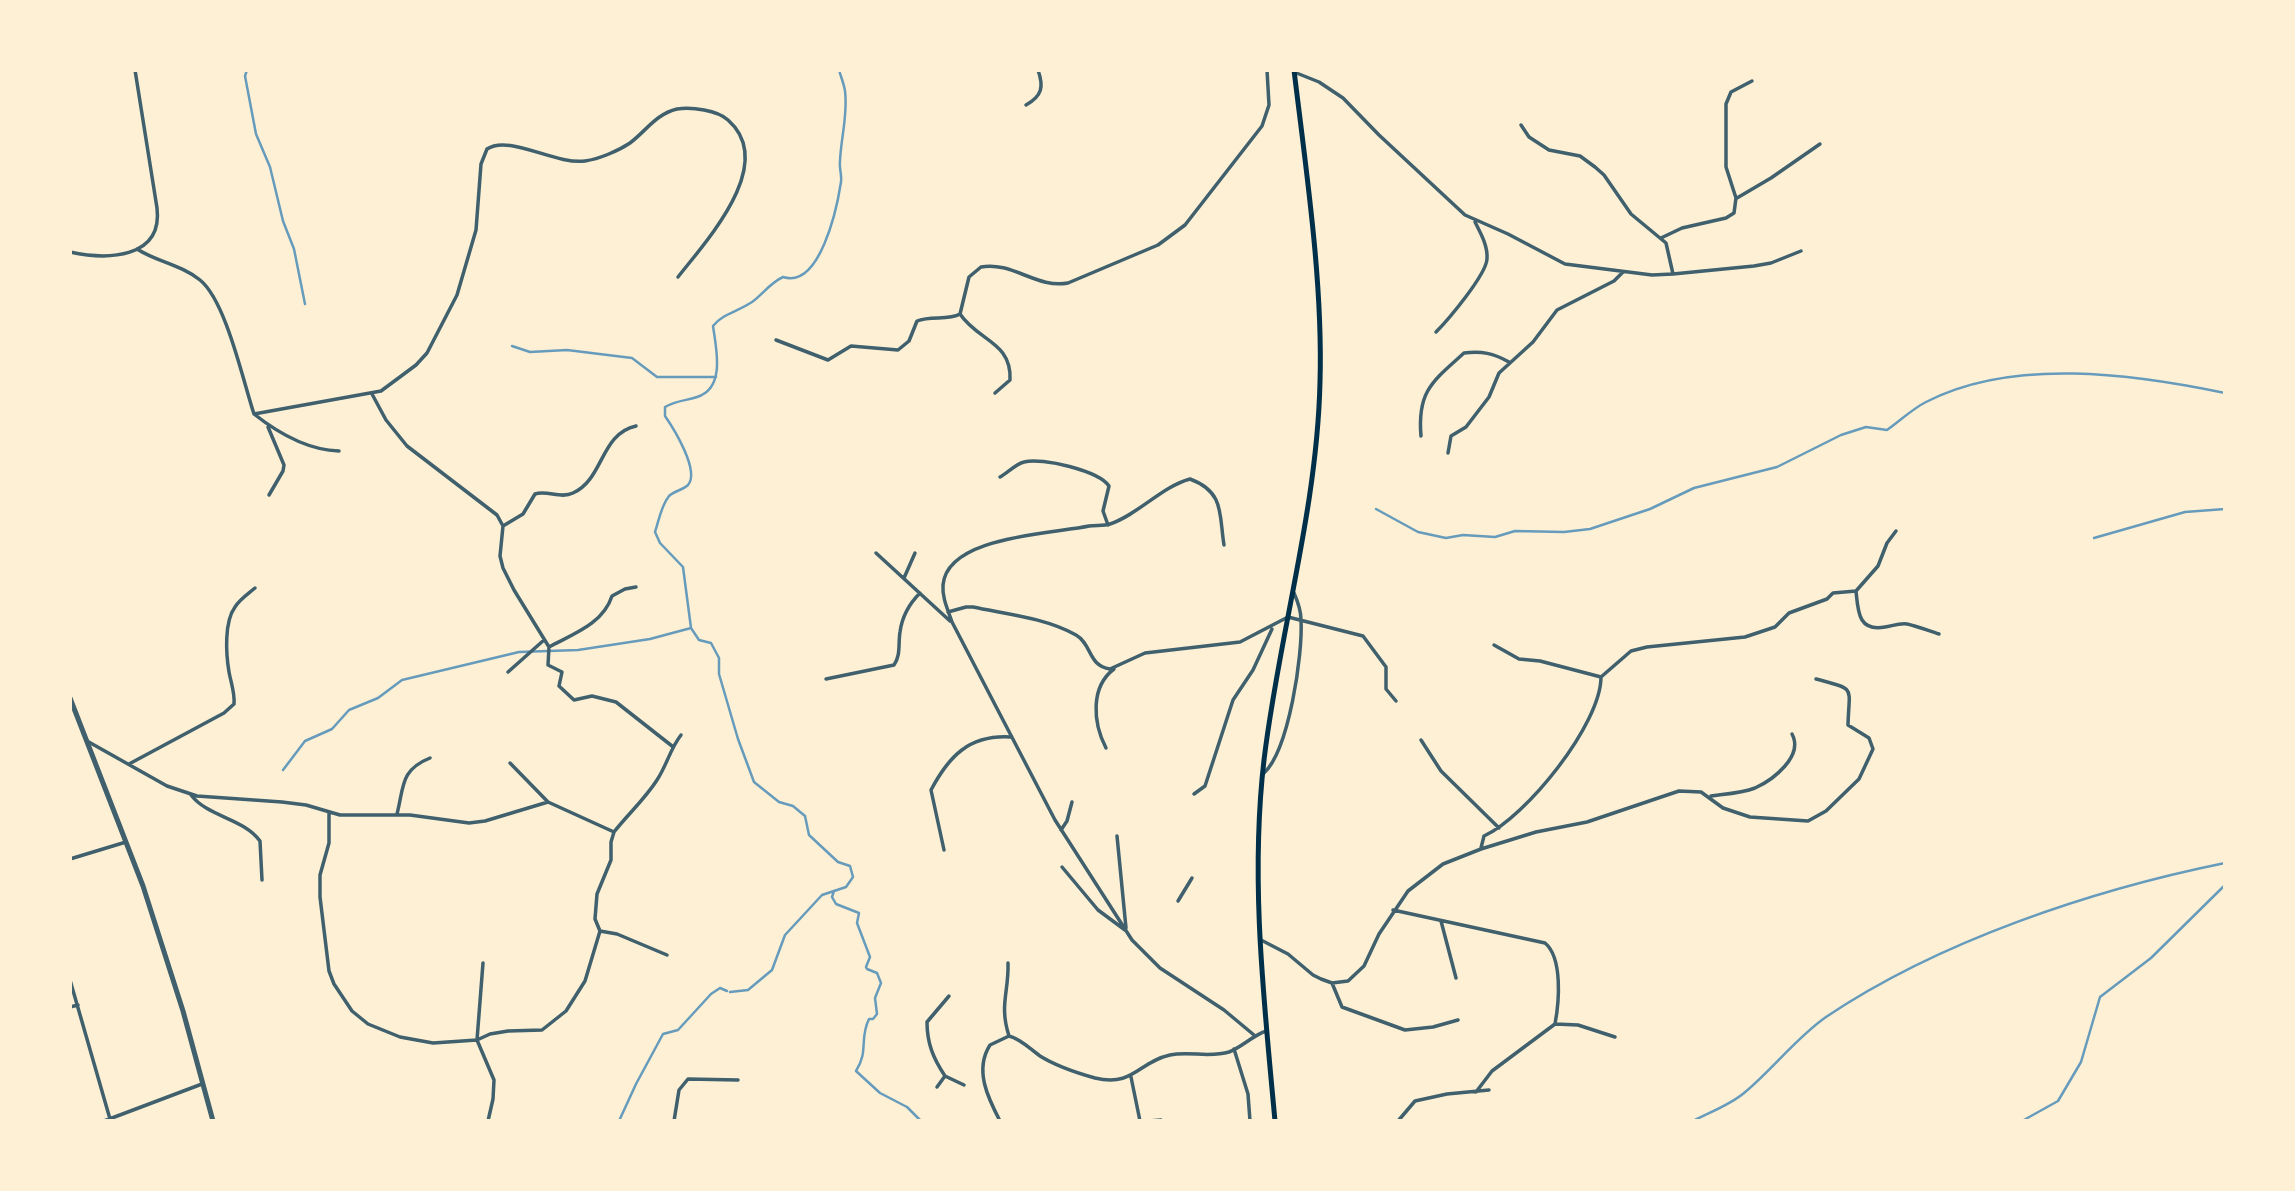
<!DOCTYPE html>
<style>
body{margin:0}
#map{position:relative;width:2295px;height:1191px;overflow:hidden;background:#fdf0d5;font-family:Jost,sans-serif}
canvas{display:block}
.frame{position:absolute;inset:0;border:72px solid #fdf0d5;pointer-events:none}
</style>
<div id="map">
<canvas width="2295" height="1191"></canvas>
<div class="frame"></div>
</div>
<script>
const ctx = document.querySelector('canvas').getContext('2d');
ctx.lineJoin = 'round';
function trace(path, color, width, dash) { ctx.strokeStyle = color; ctx.lineWidth = width; ctx.lineCap = dash ? 'butt' : 'round'; ctx.setLineDash(dash || []); ctx.stroke(path); }
trace(new Path2D(`
 M247 70 245 76 256 134 270 167 283 221 294 249 305 304
 M512 346 530 352 567 350 632 358 657 377H716
 M1376 509 1418 532 1446 538 1463 535 1495 537 1515 531 1564 532 1590 529 1650 509 1694 488 1777 467 1841 435 1866 427 1887 430C1900 421 1912 409 1926 402 2012 357 2134 374 2225 393
 M2094 538 2185 512 2225 509
 M283 770 305 741 332 729 349 710 378 698 402 680 519 652 578 650 650 639 691 628
 M834 891 832 897 836 904 859 913 857 923 870 957 866 967 867 969 877 973 881 983 875 998 877 1014 873 1019H869C859 1039 869 1051 856 1071L880 1093 907 1107 921 1121
 M730 992 748 990 772 970 785 935 822 895 846 887 853 877 850 866 838 862 809 835 805 816 793 806 779 802 754 782 738 739 719 674V658L711 643 699 640 691 628 683 567 660 543 655 532C659 520 661 506 669 496 674 491 683 490 688 485 700 471 674 429 665 416V407C677 400 686 401 697 397 726 388 716 348 713 326 722 314 739 311 752 302 763 294 770 283 783 277 820 289 837 208 841 182 842 175 839 168 840 161 841 137 848 115 845 91 844 84 841 77 839 70
 M619 1121 636 1084 663 1034 678 1030 711 994 720 988 727 991
 M1693 1121C1710 1112 1730 1105 1744 1093 1772 1070 1797 1037 1826 1017 1939 941 2092 890 2225 863
 M2022 1121 2058 1101 2081 1062 2100 997 2151 958 2225 885`), '#669bbc', 2.5);
trace(new Path2D(`
 M1294 72 1319 82 1343 98 1379 135 1465 215 1508 234 1565 264 1652 275 1673 274 1754 266 1771 263 1801 251
 M1026 105C1042 96 1044 87 1038 70
 M1521 125 1529 137 1549 150 1580 156 1595 167 1604 175 1631 214 1666 243 1673 274
 M1737 198 1771 178 1820 144
 M1661 238 1682 228 1726 218 1734 213 1736 198 1726 167V104L1731 92 1752 81
 M137 249C157 262 182 265 200 280 226 301 243 381 254 414L381 391 416 365 427 353 457 295 476 230 481 164 487 149C509 134 555 165 585 161 599 159 618 151 630 143 646 131 656 114 677 109 692 107 717 110 728 120 778 164 706 241 678 277
 M70 252C107 260 163 259 157 208L135 70
 M960 314C978 341 1012 342 1010 380L995 393
 M1436 332C1448 320 1486 275 1487 259 1488 246 1481 234 1475 222
 M776 340 828 360 851 346 898 350 909 341 917 321C931 315 948 321 960 314L969 277 981 267C1012 261 1037 289 1068 283L1158 245 1185 225 1262 126 1269 105 1267 70
 M372 394 386 420 407 446 497 515 503 526 500 556 503 568 514 590 549 647 548 665 562 672 559 686 574 700 592 696 616 702 672 746
 M254 414C278 433 308 450 339 451
 M268 427 284 465 283 471 269 495
 M1421 436C1417 391 1433 381 1464 353 1482 351 1493 353 1509 362
 M1448 453 1451 436 1466 427 1489 397 1499 373 1533 342 1557 310 1614 281 1623 272
 M1000 477C1007 473 1016 464 1024 462 1042 457 1099 471 1109 486L1103 511 1108 525
 M503 526 523 514 535 494C547 490 561 499 573 493 604 479 600 434 636 426
 M1224 545C1219 515 1225 492 1190 479 1161 487 1139 514 1110 524 1104 526 1096 525 1089 526 1051 534 947 536 943 585 942 598 948 610 952 622L1055 820 1132 940 1160 968 1224 1010 1254 1035
 M876 553 950 621
 M904 578 915 553
 M1856 591C1858 611 1858 632 1885 627 1892 626 1899 623 1907 624 1917 626 1929 631 1939 634
 M948 612 966 607H973C1006 614 1046 618 1076 635 1092 644 1088 666 1110 669L1145 653 1240 642 1288 617 1363 636 1386 667V689L1396 701
 M1494 645 1519 659 1540 661 1601 677
 M549 647C573 634 603 624 612 596L625 589 636 587
 M508 672 544 640
 M826 679 894 665C901 655 898 644 900 632 902 617 909 604 920 593
 M1421 740 1441 771 1499 828
 M87 741 167 786 197 796 282 802 306 805 340 815H410L469 823 485 821 548 802
 M1106 748C1093 723 1090 687 1114 669
 M510 763 548 802 614 832C628 814 645 799 657 780 667 765 670 749 681 735
 M129 764 224 713 234 704C235 693 231 683 229 672 226 654 224 622 235 607 240 599 248 594 255 588
 M1264 773C1289 750 1303 654 1301 620 1301 610 1298 602 1294 593
 M1194 794 1205 786 1233 700 1253 670 1272 629
 M191 795C208 817 243 818 260 841L262 880
 M1711 796C1726 794 1742 793 1755 788 1773 780 1804 756 1792 734
 M329 813V843L320 875V897L329 971 334 984 352 1011 368 1024 400 1037 433 1043 477 1040 490 1034 508 1031 542 1030 566 1011 585 981 600 931 595 919 597 894 611 860V842L614 832
 M397 814C404 787 400 770 430 758
 M1061 830 1067 821 1072 802
 M1117 836 1126 928
 M1481 848 1484 836C1526 817 1601 724 1601 677L1631 651 1647 647 1745 637 1775 627 1789 613 1827 599 1833 593 1856 591 1878 566 1887 543 1896 531
 M944 850 931 790C949 756 969 735 1010 737
 M70 859 126 842
 M1062 867 1098 910 1125 930
 M1178 901 1192 878
 M1393 910 1545 943C1563 958 1559 1003 1555 1024
 M1441 921 1456 978
 M600 931 617 934 667 955
 M1261 940 1288 954 1313 975 1321 979 1332 983 1348 981 1364 966 1379 934 1408 891 1443 864 1481 849 1536 832 1587 822 1679 791 1701 792 1723 808 1750 817 1808 821 1826 811 1859 779 1873 749 1869 738 1848 725C1849 685 1857 690 1816 679
 M483 963 477 1040 494 1080 493 1099 488 1121
 M1008 963C1009 992 999 1005 1009 1036
 M70 980 110 1119
 M1332 983 1342 1007 1405 1030 1433 1027 1458 1020
 M70 1007 78 1005
 M1234 1049 1248 1094 1250 1121
 M945 1076C933 1058 927 1043 927 1022L949 996
 M1131 1077 1140 1121
 M937 1087 945 1076 964 1085
 M1476 1092 1492 1071 1555 1024 1578 1025 1615 1037
 M104 1121 202 1084
 M674 1121 679 1090 688 1079 738 1080
 M1000 1121C988 1098 974 1070 990 1045L1009 1036C1021 1039 1030 1049 1040 1056 1056 1066 1077 1073 1095 1078 1134 1087 1138 1062 1170 1055 1189 1051 1210 1058 1229 1052 1242 1047 1252 1036 1266 1031
 M1149 1121 1161 1120
 M1398 1121 1415 1101 1447 1094 1489 1090`), '#3f606c', 3.5);
trace(new Path2D(`
 M70 698 143 886 183 1011 213 1121`), '#3f606c', 5);
trace(new Path2D(`
 M1275 1121C1264 1001 1250 880 1264 760 1279 634 1317 511 1320 382 1323 282 1306 170 1294 70`), '#003049', 5);
</script>
